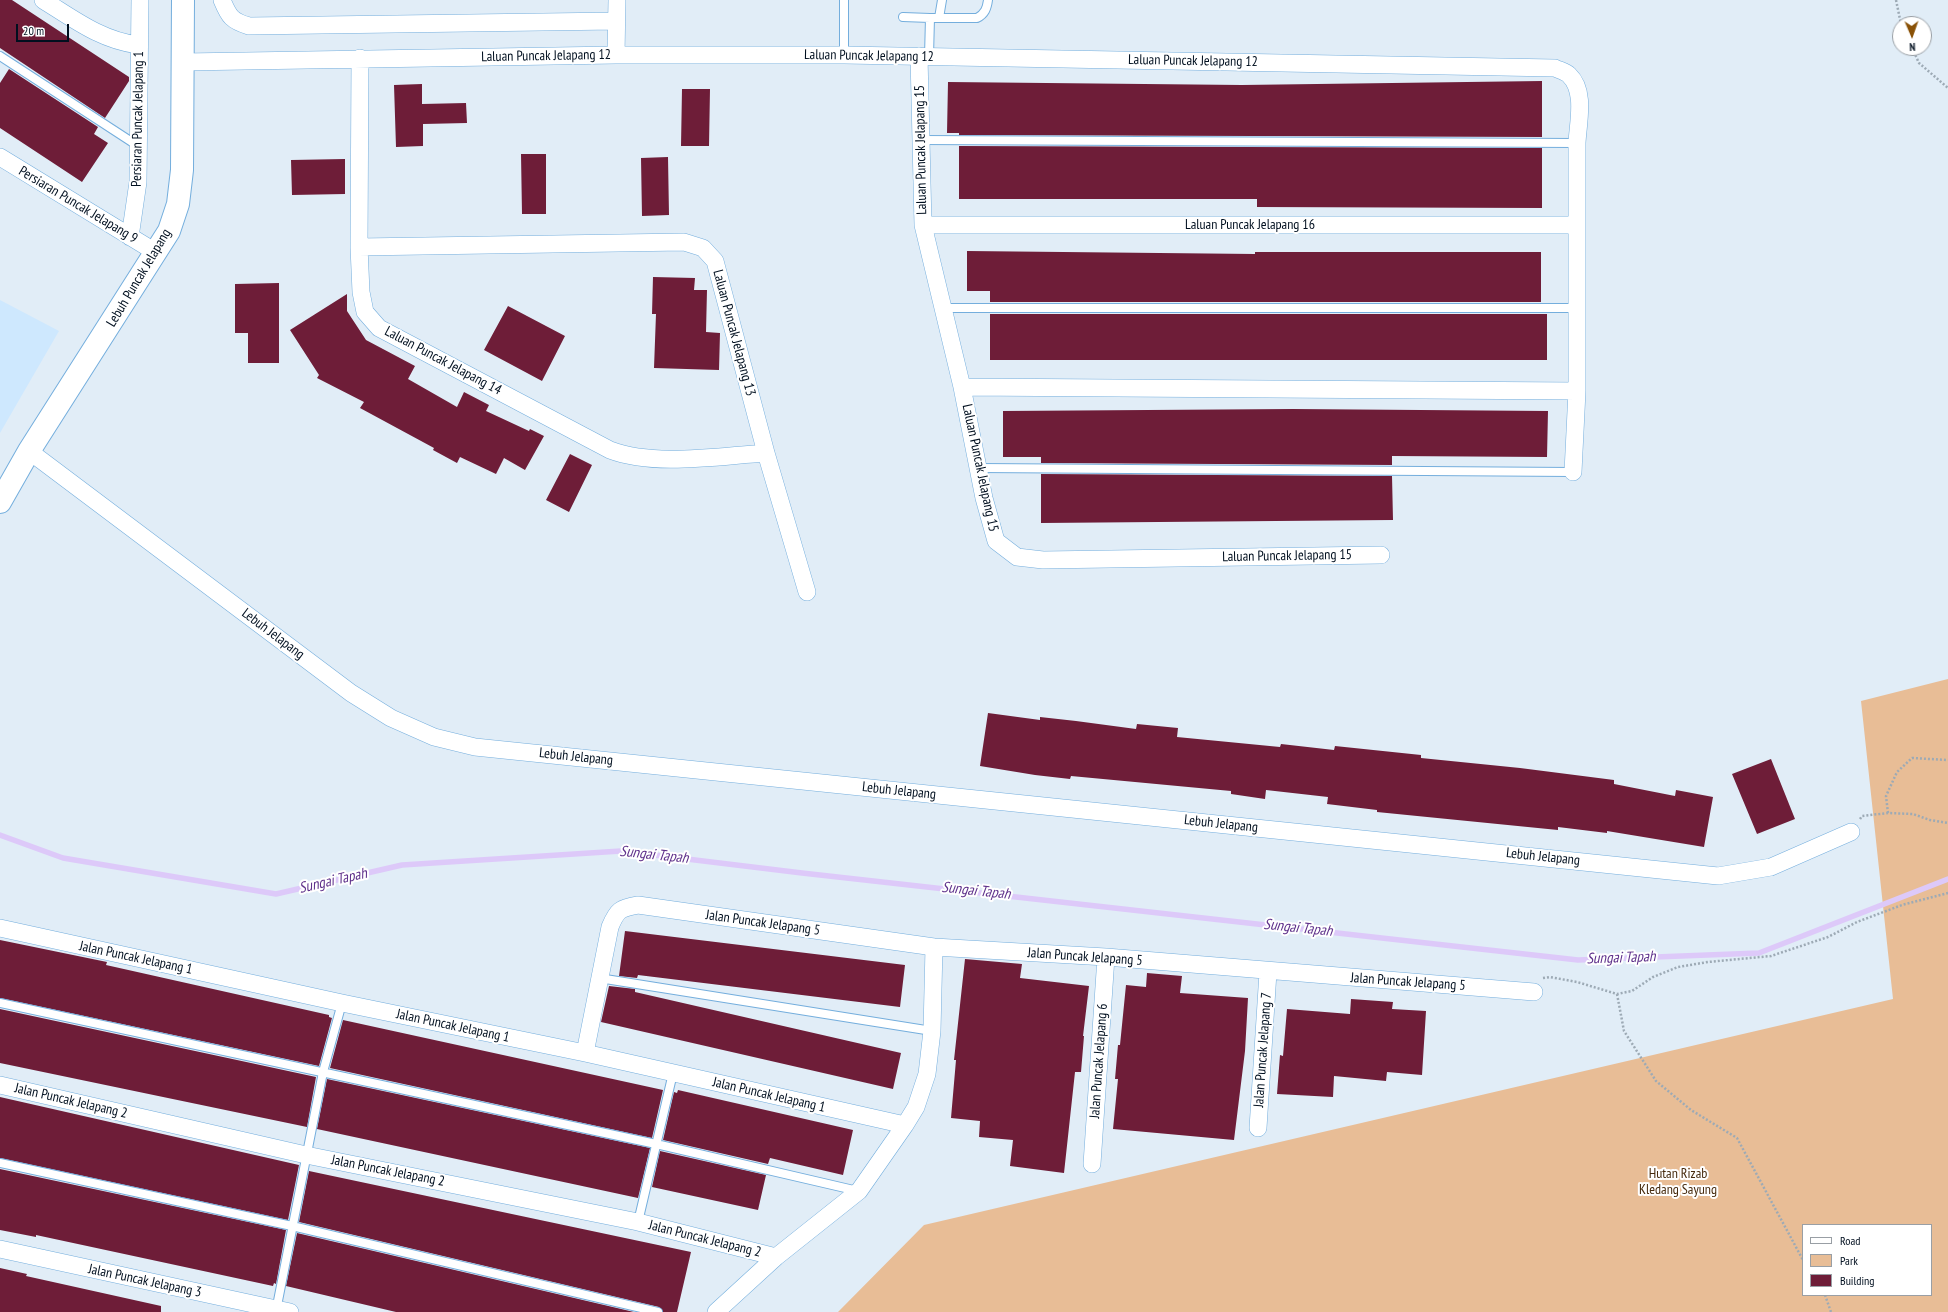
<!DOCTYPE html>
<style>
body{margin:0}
#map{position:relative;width:1948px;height:1312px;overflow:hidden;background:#e1edf7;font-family:"PT Sans Narrow",sans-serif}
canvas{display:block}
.legend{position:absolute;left:1802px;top:1224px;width:130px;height:72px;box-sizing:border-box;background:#fff;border:1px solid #999fa5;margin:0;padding:5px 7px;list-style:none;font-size:12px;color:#000f1f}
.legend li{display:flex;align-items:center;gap:8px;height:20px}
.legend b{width:20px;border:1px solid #999fa5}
.north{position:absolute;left:1892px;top:16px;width:40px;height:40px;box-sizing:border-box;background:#fff;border:1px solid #999fa5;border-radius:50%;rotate:178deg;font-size:11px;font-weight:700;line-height:16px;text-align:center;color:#000f1f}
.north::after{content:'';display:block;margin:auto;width:14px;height:18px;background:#895106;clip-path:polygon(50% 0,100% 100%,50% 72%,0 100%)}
.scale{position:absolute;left:16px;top:24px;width:53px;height:18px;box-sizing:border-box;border:2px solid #000f1f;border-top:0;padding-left:5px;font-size:12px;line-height:14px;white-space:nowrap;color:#000f1f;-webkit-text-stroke:3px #fff;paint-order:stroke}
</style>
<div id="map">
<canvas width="1948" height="1312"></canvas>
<ul class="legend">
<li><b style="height:5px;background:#fff"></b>Road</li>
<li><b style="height:11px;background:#e8bd96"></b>Park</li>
<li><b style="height:11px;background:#6e1d38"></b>Building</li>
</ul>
<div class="north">N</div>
<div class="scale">20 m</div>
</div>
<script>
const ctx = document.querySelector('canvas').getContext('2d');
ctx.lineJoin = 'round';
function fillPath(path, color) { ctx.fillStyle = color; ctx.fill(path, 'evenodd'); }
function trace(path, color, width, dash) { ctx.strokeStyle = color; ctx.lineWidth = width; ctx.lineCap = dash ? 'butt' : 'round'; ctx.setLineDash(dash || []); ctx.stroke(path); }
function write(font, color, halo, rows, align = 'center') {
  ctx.font = font + ' "PT Sans Narrow",sans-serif'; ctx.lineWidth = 4; ctx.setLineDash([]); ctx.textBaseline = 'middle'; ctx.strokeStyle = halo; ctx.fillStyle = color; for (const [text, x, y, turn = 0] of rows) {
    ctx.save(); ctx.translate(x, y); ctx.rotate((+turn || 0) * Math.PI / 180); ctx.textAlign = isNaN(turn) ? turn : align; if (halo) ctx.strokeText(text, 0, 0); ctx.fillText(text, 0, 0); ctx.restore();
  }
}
fillPath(new Path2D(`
 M0 300 59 331 0 433Z`), '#cee8fe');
fillPath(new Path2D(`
 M1948 679V1312H838L924 1225 1893 999 1861 701ZM1803 1225H1931V1295H1803Z`), '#e8bd96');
trace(new Path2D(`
 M0 835 63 858 276 894 402 865 621 851 802 873 1578 960 1759 953 1948 879`), '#ddc9f9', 5.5);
fillPath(new Path2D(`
 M0 0H12L129 77V81L105 118 0 48Z
 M9 69 98 127 94 134 108 143 82 182 0 128V83Z
 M1542 81V137L959 135V133H947L948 82 1242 85Z
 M422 84V104L466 103 467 123 423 124V146L396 147 394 85Z
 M682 89H710L709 146H681Z
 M959 146 1542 148V208L1257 207V199H959Z
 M521 154H546V214H522Z
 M668 157 669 215 642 216 641 158Z
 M345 159V194L292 195 291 160Z
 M967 251 1255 254V252H1541V302H990V291H967Z
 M653 277 695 278 694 290H707L706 332 720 333 719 370 654 368 656 314H652Z
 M279 283V363H248V333H235V284Z
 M347 294V311L366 340 415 366 408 379 457 407 464 392 489 405 486 411 529 431 530 429 544 436 525 470 504 458 496 474 460 457 457 463 433 450 434 448 360 408 364 402 317 378 319 375 290 330Z
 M508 306 565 336 542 381 484 350Z
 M990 314H1547V360H990Z
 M1293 409 1548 411 1547 457 1392 456V465L1041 463V457H1003V411Z
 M570 454 592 465 569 512 546 500Z
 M1041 474 1392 476 1393 520 1041 523Z
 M988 713 1040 720V717L1076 721 1136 729 1137 724 1178 728 1177 737 1280 747 1281 744 1334 750 1335 746 1421 755V758L1520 768 1614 780V784L1675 796 1676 790 1713 797 1704 847 1607 831V833L1558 827V830L1377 812V810L1327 804 1328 797 1266 790 1265 799 1231 794V791L1071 776 1070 779 1035 775 980 766Z
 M1771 759 1795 819 1757 834 1732 774Z
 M625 931 905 965 900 1007 638 975 637 978 619 976Z
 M0 940 107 962 106 965 329 1015V1017L332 1018 319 1066 0 998Z
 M965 959 1022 964 1020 978 1089 986 1083 1036H1084L1081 1072H1075L1064 1173 1010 1166 1013 1140 979 1137 980 1121 951 1118 956 1060H954Z
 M1147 973 1182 976 1180 993 1248 998 1245 1051 1234 1140 1113 1129 1118 1079H1115L1118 1045H1120L1126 985 1146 987Z
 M609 986 635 989V992L901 1053 893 1089 601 1022Z
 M1351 999 1393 1002 1392 1009 1426 1011 1422 1075 1387 1072 1386 1081 1334 1076 1333 1097 1277 1094 1280 1055 1283 1056 1287 1009 1350 1014Z
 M0 1009 316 1077 307 1127 0 1063Z
 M343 1020 663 1090 652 1138 330 1068Z
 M327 1079 650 1148 638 1198 317 1129Z
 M678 1090 853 1130 843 1175 770 1158 768 1164 663 1140 674 1092 677 1093Z
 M0 1097 299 1165 288 1220 0 1158Z
 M660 1151 766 1175 758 1210 652 1187Z
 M0 1169 286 1230 276 1284 274 1283 273 1286 36 1235V1237L0 1230Z
 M309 1171 691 1252 677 1312H663L659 1307 299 1222Z
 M297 1233 634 1312H396L286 1286Z
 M0 1268 27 1274 26 1276 161 1306V1312H0Z`), '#6e1d38');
const lane = new Path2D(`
 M903 17 930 18 929 56
 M930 18H977C985 14 987 8 988 0
 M939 18 942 0
 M844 55V0
 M0 56 138 146
 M920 140 1577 143
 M941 308H1578
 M979 468 1573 472
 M599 978 932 1031
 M0 1003 656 1144 858 1191
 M0 1163 292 1226 658 1312
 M638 1222 673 1073
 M276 1311 323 1072 342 1003`);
const street = new Path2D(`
 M43 0C75 20 101 40 138 45
 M222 0C229 17 232 21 249 26L616 21
 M616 55 617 0
 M919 56 923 225 962 387 984 498 996 541 1017 557 1043 560 1381 555
 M360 58 359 247 361 292 365 312 379 328 610 450C655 467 718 456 766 453
 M184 62 616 55H844L1555 68C1559 70 1566 72 1569 75 1586 91 1578 122 1577 143V391L1573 472
 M0 157 157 253
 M923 225H1577
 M130 237 138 182 140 0
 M359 247 684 242 703 248 715 261 766 453 807 592
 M962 387 1577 391
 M29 451 351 693 391 718 434 737 475 747 1718 876 1771 867 1851 832
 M0 928 342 1003 585 1053 905 1125
 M585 1053 610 927C617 910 620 908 638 905L934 947 1106 957 1534 992
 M0 1085 306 1155 638 1222 776 1257
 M1258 1128 1268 972
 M1092 1164 1106 957
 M0 1249 290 1312
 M716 1312 776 1257 859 1191 905 1125 916 1107 927 1074 932 1031 934 947`);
const secondary = new Path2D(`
 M0 502 29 451 169 231 178 204 182 170 183 0`);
trace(lane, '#74aedd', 10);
trace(street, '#74aedd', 18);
trace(secondary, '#74aedd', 24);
trace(new Path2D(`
 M1896 0 1901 24
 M1912 48 1919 63 1948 88
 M1888 813 1886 796 1897 772 1912 758 1948 760
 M1860 819 1862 816 1888 813 1913 814 1930 820 1948 823
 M1543 978 1550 977 1577 982 1617 994 1632 991 1653 977 1678 967 1708 962 1771 956 1828 937 1857 922 1902 905 1948 893
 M1617 994 1624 1031 1656 1081 1691 1110 1737 1138 1803 1260
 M1825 1295 1831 1312`), '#9daab5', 2.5, [2, 2]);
trace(lane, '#fff', 8);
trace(street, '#fff', 17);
trace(secondary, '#fff', 22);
write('14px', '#000f1f', '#fff', [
 ["Laluan Puncak Jelapang 12",546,56,-1],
 ["Laluan Puncak Jelapang 12",869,56,1],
 ["Laluan Puncak Jelapang 12",1193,61,1],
 ["Persiaran Puncak Jelapang 1",138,119,-89],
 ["Laluan Puncak Jelapang 15",921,150,-91],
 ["Persiaran Puncak Jelapang 9",78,205,31],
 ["Laluan Puncak Jelapang 16",1250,225],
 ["Lebuh Puncak Jelapang",139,278,-59],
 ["Laluan Puncak Jelapang 13",734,333,75],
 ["Laluan Puncak Jelapang 14",443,361,28],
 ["Laluan Puncak Jelapang 15",980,468,78],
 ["Laluan Puncak Jelapang 15",1287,556,-1],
 ["Lebuh Jelapang",273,634,37],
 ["Lebuh Jelapang",576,757,6],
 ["Lebuh Jelapang",899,791,6],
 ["Lebuh Jelapang",1221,824,6],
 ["Lebuh Jelapang",1543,857,6],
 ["Jalan Puncak Jelapang 5",763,923,8],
 ["Jalan Puncak Jelapang 5",1085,957,4],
 ["Jalan Puncak Jelapang 1",136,958,12],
 ["Jalan Puncak Jelapang 5",1408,982,4],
 ["Jalan Puncak Jelapang 1",453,1026,12],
 ["Jalan Puncak Jelapang 7",1263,1050,-86],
 ["Jalan Puncak Jelapang 6",1099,1061,-86],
 ["Jalan Puncak Jelapang 1",769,1095,13],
 ["Jalan Puncak Jelapang 2",71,1101,13],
 ["Jalan Puncak Jelapang 2",388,1171,11],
 ["Jalan Puncak Jelapang 2",705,1239,14],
 ["Jalan Puncak Jelapang 3",145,1281,12]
]);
write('14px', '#462a0d', '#fff', [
 ["Hutan Rizab",1678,1174],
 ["Kledang Sayung",1678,1190]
]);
write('italic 15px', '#5f318b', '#fff', [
 ["Sungai Tapah",654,855,6],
 ["Sungai Tapah",333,881,-13],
 ["Sungai Tapah",976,891,6],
 ["Sungai Tapah",1298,928,6],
 ["Sungai Tapah",1621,958,-2]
]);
</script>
